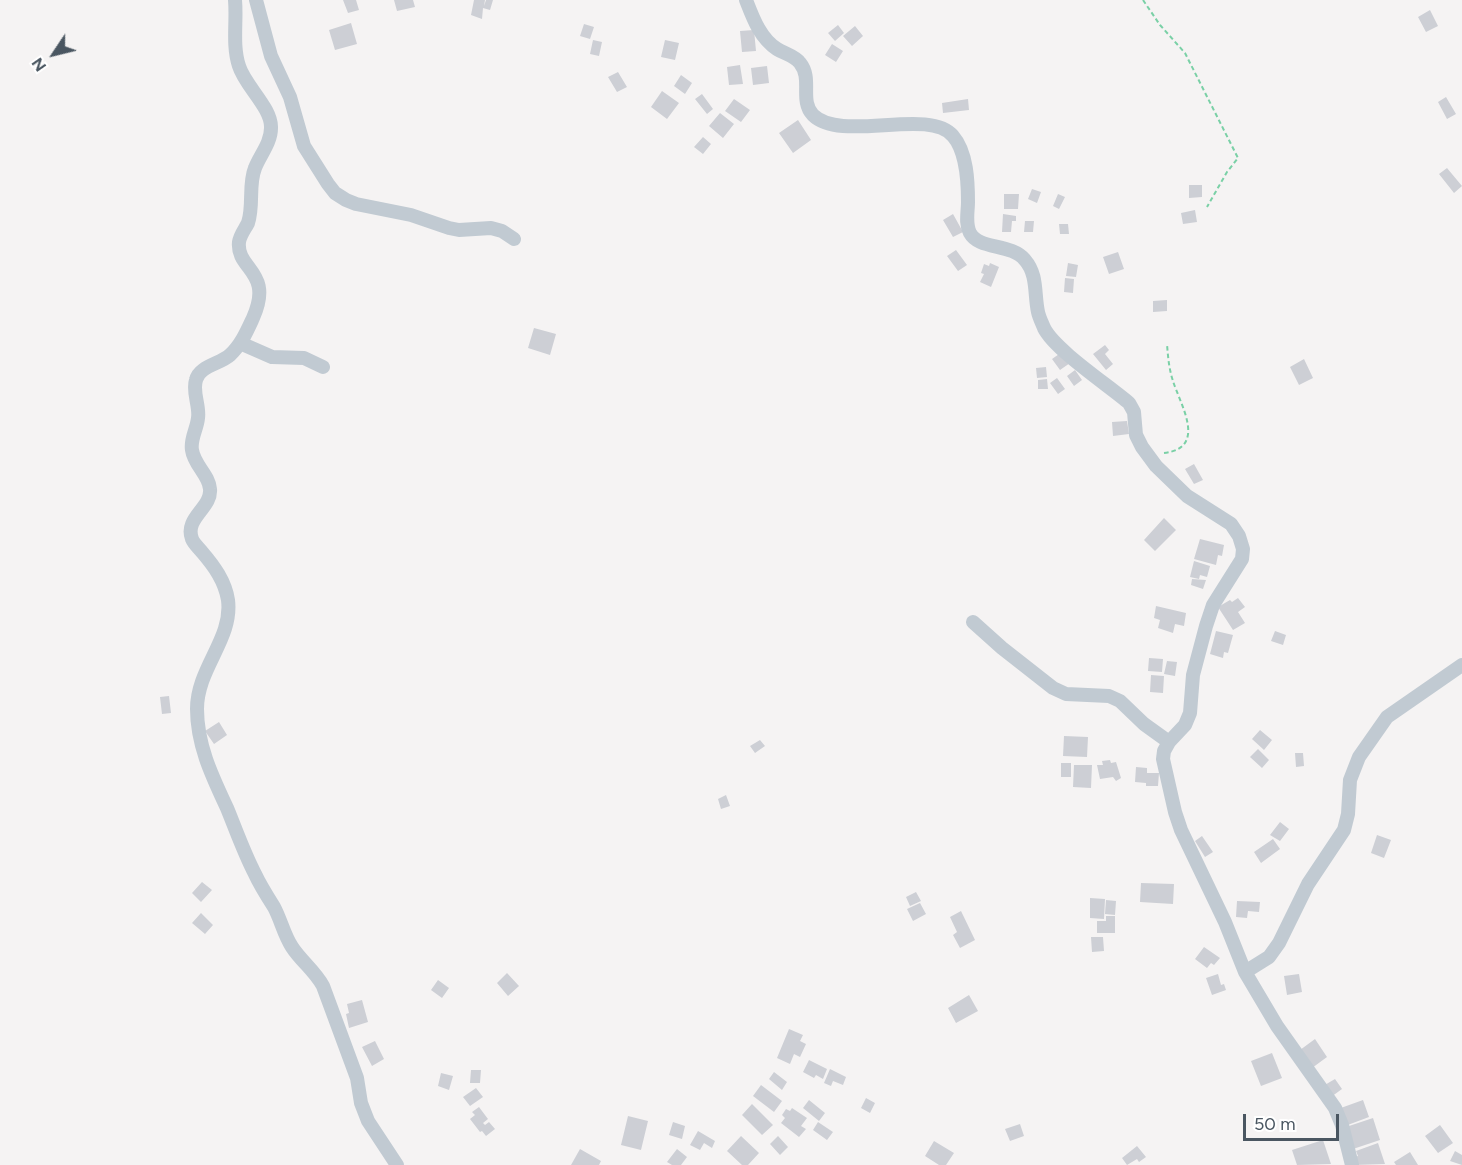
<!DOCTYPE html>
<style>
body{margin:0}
#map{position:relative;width:1462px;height:1165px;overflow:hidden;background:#f5f3f3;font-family:Figtree,sans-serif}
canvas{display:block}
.north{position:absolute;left:24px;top:24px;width:60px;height:60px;-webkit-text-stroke:4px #fff;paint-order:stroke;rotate:235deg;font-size:16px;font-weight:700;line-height:24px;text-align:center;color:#4a5661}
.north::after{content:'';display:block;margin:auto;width:21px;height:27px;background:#4a5661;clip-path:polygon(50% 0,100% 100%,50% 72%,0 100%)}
.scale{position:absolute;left:1243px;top:1114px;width:96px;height:27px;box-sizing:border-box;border:3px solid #4a5661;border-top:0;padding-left:8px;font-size:18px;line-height:21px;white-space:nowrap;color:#4a5661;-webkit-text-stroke:4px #fff;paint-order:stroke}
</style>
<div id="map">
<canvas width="1462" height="1165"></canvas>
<div class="north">N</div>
<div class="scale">50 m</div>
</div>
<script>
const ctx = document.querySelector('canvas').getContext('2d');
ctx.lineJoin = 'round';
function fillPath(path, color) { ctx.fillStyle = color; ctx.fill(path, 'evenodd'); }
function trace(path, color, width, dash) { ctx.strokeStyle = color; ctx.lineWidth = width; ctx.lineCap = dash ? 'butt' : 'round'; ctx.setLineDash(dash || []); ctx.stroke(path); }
fillPath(new Path2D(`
 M343 0H356L359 10 348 13Z
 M394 0H413L415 7 397 11Z
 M474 0H485L484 6 486 0H493L490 10 483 8 482 19 471 15Z
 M1430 10 1438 26 1426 32 1418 17Z
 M351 23 357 44 335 50 329 30Z
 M584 24 594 27 590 39 580 36Z
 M838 25 844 33 835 41 828 33Z
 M855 26 863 36 852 46 843 36Z
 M754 30 756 51 742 52 740 31Z
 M593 40 602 42 599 56 590 54Z
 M665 40 679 43 675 60 661 57Z
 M832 44 843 51 836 62 825 55Z
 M740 65 743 84 729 85 727 67Z
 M767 66 769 83 753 85 751 68Z
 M618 72 627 87 617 92 608 77Z
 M681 75 692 83 685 94 674 86Z
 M662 91 679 103 667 119 651 107Z
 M702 94 713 109 707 114 695 99Z
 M1446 97 1456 114 1447 119 1438 102Z
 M734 99 750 110 741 122 725 111Z
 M968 99 969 110 943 113 942 103Z
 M720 113 734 124 723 138 709 126Z
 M798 120 811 140 793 153 779 133Z
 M703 137 711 144 703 154 694 147Z
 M1447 168 1462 186 1454 193 1439 174Z
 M1189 185H1202V197L1189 198Z
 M1032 189 1041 192 1037 203 1028 199Z
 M1004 194H1019L1018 209H1004Z
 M1058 194 1065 197 1059 209 1053 206Z
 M1195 210 1197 222 1183 224 1181 213Z
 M953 214 963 232 953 237 943 220Z
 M1003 214 1016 216V221H1012L1011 232H1002Z
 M1025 221H1034L1033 232H1024Z
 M1059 224H1068L1069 234H1060Z
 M956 250 967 265 958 271 947 256Z
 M1118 252 1124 269 1109 274 1103 257Z
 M990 263 999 267 991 287 980 282 984 274 981 273 984 264 989 266Z
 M1068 263 1078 265 1076 277 1066 276Z
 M1065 278 1074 279 1073 293 1064 292Z
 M1167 300V311L1153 312V301Z
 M534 328 556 334 550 355 528 348Z
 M1105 345 1109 350 1105 354 1113 364 1106 370 1093 354Z
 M1062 352 1070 363 1060 370 1052 359Z
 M1304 359 1313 378 1299 385 1290 367Z
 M1046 367 1047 377 1037 378 1036 368Z
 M1075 370 1082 380 1074 386 1067 376Z
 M1057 378 1065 389 1058 394 1050 383Z
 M1047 379 1048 389H1038V380Z
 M1127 421 1129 434 1113 436 1112 422Z
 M1194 464 1203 480 1194 484 1185 469Z
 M1164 518 1176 530 1155 551 1144 540Z
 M1200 539 1224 545 1222 556 1218 555 1216 565 1194 559Z
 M1194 561 1210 566 1207 577 1200 575 1199 579 1190 577Z
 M1192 579 1206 580 1203 589 1191 585Z
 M1238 598 1245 607 1238 612 1245 623 1233 630 1218 607 1230 600 1232 602Z
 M1156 606 1186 613 1184 626 1175 624 1173 633 1158 628 1160 620 1154 618Z
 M1216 631 1233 635 1228 653 1224 652 1223 658 1210 654Z
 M1275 631 1286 635 1283 645 1271 641Z
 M1149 658 1163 659 1162 672 1148 671Z
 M1167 661 1177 662 1175 676 1164 674Z
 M1151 675 1164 676 1163 693 1150 692Z
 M169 696 171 713 162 714 160 697Z
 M219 722 227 735 214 744 205 731Z
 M1260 730 1272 740 1264 750 1252 739Z
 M1064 736 1088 737 1087 757 1063 756Z
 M760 740 765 746 755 753 750 746Z
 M1258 749 1269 760 1262 768 1250 757Z
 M1295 753H1303L1304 766 1296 767Z
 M1110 760 1111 763 1116 762 1121 778 1116 781 1113 777 1100 779 1097 765H1103L1102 761Z
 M1061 763H1071V777H1061Z
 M1074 765H1092L1091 788 1073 787Z
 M1136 767 1147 768V773H1159L1158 786H1146V783L1135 782Z
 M726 795 730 806 721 809 718 799Z
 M1280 822 1289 829 1280 841 1270 835Z
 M1377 835 1391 840 1384 858 1371 853Z
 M1202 836 1213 852 1205 857 1195 841Z
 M1273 839 1280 849 1261 863 1254 852Z
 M202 882 212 890 201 902 192 893Z
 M1141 883 1174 884 1173 904 1140 902Z
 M916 892 921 901 910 906 906 897Z
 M1090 898 1105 899 1104 919 1090 918Z
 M1106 900 1116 901 1115 915 1105 914Z
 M1237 901 1260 902 1259 912 1248 911 1247 918 1236 917Z
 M920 903 926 914 913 921 907 909Z
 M961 911 975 940 960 948 953 935 957 932 950 917Z
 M201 913 213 925 205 934 192 923Z
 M1106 916H1115V933H1097V921H1106Z
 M1091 937H1103L1104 951 1092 952Z
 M1204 947 1220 958 1214 965 1211 963 1207 968 1195 959Z
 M507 973 519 986 508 996 497 983Z
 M1218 974 1221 985 1224 984 1226 990 1212 995 1206 978Z
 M1299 974 1302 992 1287 995 1284 976Z
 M438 980 449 988 442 998 431 990Z
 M969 995 978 1011 956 1023 948 1008Z
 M362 1000 368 1022 349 1028 346 1014 349 1013 347 1004Z
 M789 1029 803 1035 800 1041 806 1044 800 1057 794 1054 790 1064 777 1058Z
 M1315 1039 1327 1057 1312 1068 1300 1050Z
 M375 1041 384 1059 372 1066 362 1047Z
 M1272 1053 1282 1078 1261 1086 1251 1061Z
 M809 1060 827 1069 823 1079 816 1075 814 1078 803 1072Z
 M830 1069 846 1077 843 1085 833 1081 831 1086 824 1083Z
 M471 1070H481L480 1083H470Z
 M774 1072 787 1082 782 1090 769 1079Z
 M441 1073 453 1076 449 1090 438 1086Z
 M1335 1079 1342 1089 1331 1097 1323 1086Z
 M761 1085 782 1101 774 1112 753 1096Z
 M476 1088 483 1097 470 1106 463 1097Z
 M866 1098 875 1103 870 1113 861 1108Z
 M809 1100 825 1113 819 1121 803 1108Z
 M1363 1100 1369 1117 1345 1126 1338 1109Z
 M752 1104 773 1125 762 1135 742 1115Z
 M479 1107 488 1119 483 1123 485 1125 489 1122 495 1129 486 1136 482 1131 480 1132 470 1119 475 1115 472 1112Z
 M792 1108 807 1118 801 1126 806 1129 799 1137 781 1123 785 1118 782 1115 786 1109 790 1111Z
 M628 1116 648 1121 641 1150 621 1145Z
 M1373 1118 1380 1140 1350 1150 1343 1128Z
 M673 1122 685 1126 682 1139 669 1135Z
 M818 1122 833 1132 827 1140 813 1130Z
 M1020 1124 1024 1136 1010 1141 1005 1129Z
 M1440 1125 1453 1143 1438 1153 1425 1136Z
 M698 1131 715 1141 712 1148 704 1143 700 1150 690 1145Z
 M741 1136 759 1153 748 1165H742L727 1151Z
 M778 1136 788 1147 780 1155 770 1144Z
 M1323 1140 1331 1164 1297 1165 1292 1150Z
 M934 1141 954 1153 946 1165H939L925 1156Z
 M1378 1143 1385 1164 1353 1165 1350 1158 1358 1156 1356 1151Z
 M1137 1146 1146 1157 1139 1162 1137 1159 1127 1165 1122 1158Z
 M580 1149 601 1161 599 1165H571Z
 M677 1149 687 1157 681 1165H672L667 1162Z
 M1455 1151 1462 1155V1165L1450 1161Z
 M1410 1152 1418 1165H1396L1394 1162Z`), '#cdcfd5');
trace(new Path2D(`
 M1143 0 1160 25 1185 53 1238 158 1227 172 1207 207
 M1164 453C1208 448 1180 404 1173 381 1169 369 1168 357 1167 344`), '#7ad0a6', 2, [4.5, 3]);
trace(new Path2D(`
 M235 0C237 21 232 45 239 66 245 86 272 108 271 128 271 143 260 155 255 168 248 185 254 205 248 223 245 229 240 235 239 242 236 270 274 271 253 318 247 331 241 345 230 355 220 364 199 366 196 380 192 392 200 406 198 418 197 429 190 439 192 450 194 465 209 475 210 489 212 508 184 518 192 539 194 544 199 548 202 552 214 566 225 581 228 600 233 639 197 668 197 709 197 745 212 776 227 808 236 830 244 853 255 874 260 885 267 896 274 907 281 920 284 935 292 947 301 961 315 971 323 986L357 1078 361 1103 368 1121 397 1165
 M256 0 271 56 290 97 304 146 328 184 335 193 346 200 356 204 411 215 449 228 459 230 491 228 502 231 514 239
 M746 0C753 18 760 38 777 49 785 54 795 56 800 63 813 79 799 100 813 115 841 143 929 107 953 136 967 152 968 182 968 202 968 212 965 223 970 233 979 250 1011 243 1025 260 1038 275 1034 294 1038 312 1039 317 1042 323 1044 328 1055 350 1108 385 1129 403L1134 412 1136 435 1142 447 1156 466 1187 496 1231 524 1239 536 1243 549 1242 559 1213 605 1206 626 1193 675 1190 713 1185 725 1169 742 1164 751 1163 759 1175 812 1181 830 1225 922 1245 972 1277 1026 1335 1108 1342 1125 1352 1165
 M240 343 272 357 304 358 323 367
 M973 622 1002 648 1053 688 1066 694 1109 696 1120 701 1144 724 1169 742
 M1245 972 1269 957 1279 943 1308 884 1344 830 1348 814 1350 780 1359 757 1387 717 1462 665`), '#c1cad2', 14);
</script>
